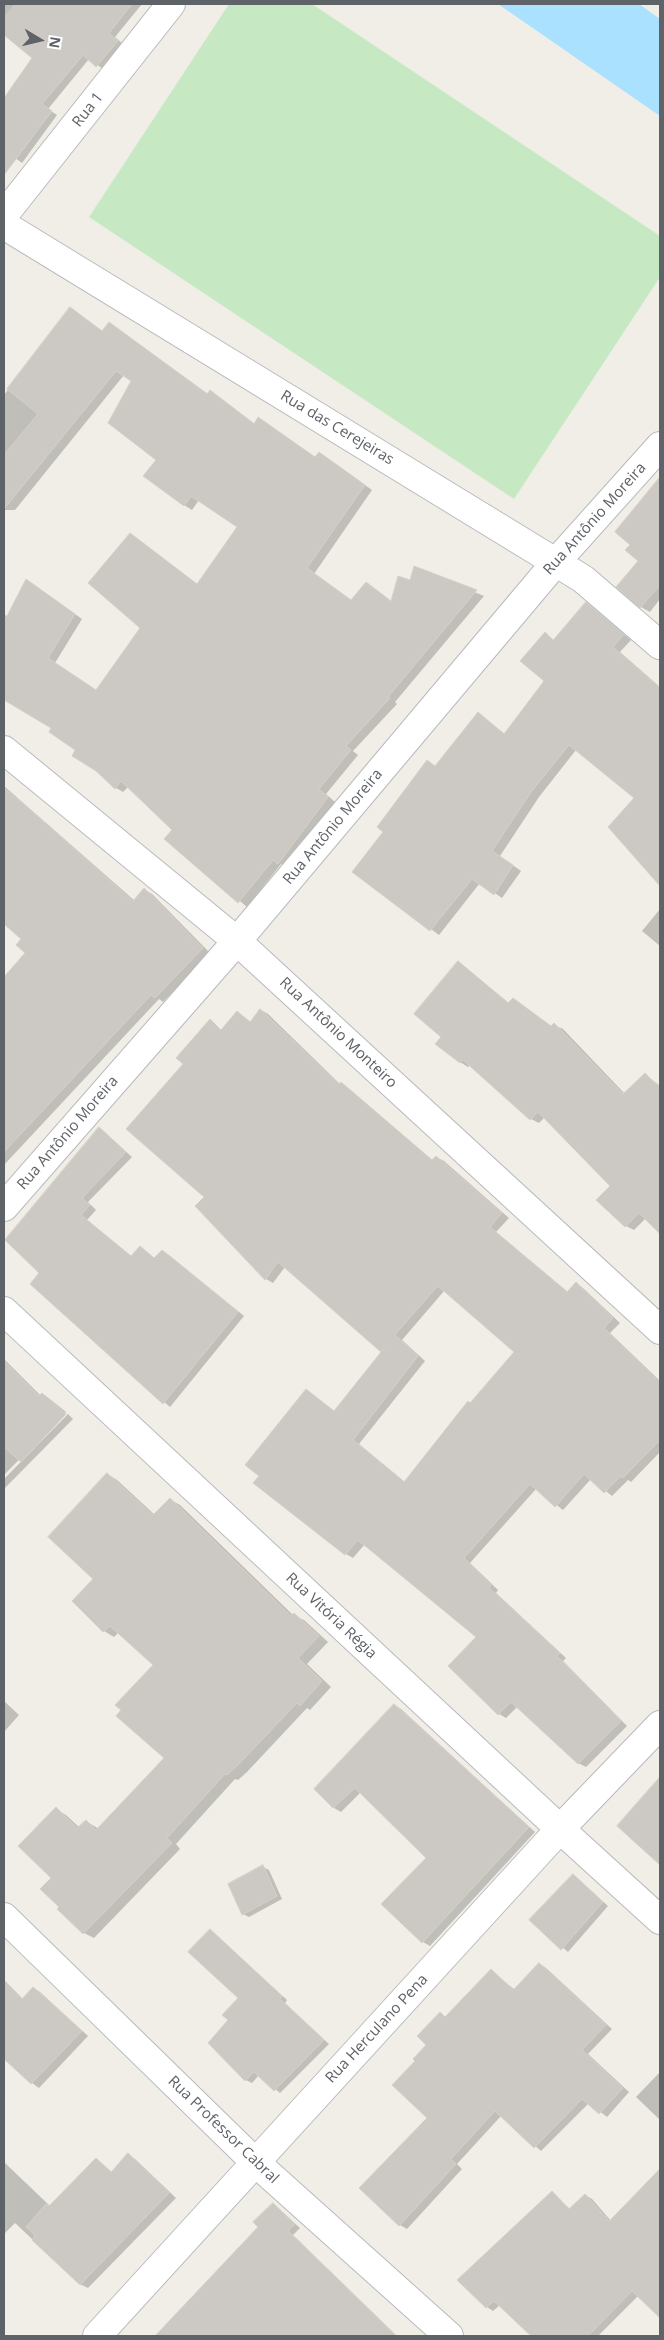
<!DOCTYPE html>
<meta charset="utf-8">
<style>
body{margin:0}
#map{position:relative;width:664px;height:2340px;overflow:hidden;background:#f1eee7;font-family:"Open Sans",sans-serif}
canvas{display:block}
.frame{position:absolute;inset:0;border:5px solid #5e6368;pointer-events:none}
.north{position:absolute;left:15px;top:15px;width:50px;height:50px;-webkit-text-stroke:4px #fff;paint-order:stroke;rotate:99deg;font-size:14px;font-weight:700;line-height:20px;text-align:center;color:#5e6368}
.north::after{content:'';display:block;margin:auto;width:18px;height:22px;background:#5e6368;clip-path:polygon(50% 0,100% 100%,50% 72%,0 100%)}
</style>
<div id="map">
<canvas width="664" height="2340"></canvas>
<div class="frame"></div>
<div class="north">N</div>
</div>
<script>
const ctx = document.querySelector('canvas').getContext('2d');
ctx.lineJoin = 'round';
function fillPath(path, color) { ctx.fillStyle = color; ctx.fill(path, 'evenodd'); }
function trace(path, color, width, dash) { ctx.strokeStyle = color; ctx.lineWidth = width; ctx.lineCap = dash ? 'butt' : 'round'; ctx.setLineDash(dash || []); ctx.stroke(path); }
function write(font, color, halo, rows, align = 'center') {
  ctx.font = font + ' "Open Sans",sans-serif'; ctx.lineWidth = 4; ctx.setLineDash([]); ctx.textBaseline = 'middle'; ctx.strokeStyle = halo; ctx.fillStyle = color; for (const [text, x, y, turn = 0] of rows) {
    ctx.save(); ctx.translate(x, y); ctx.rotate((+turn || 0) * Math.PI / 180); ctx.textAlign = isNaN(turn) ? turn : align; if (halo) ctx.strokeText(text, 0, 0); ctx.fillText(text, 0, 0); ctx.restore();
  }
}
fillPath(new Path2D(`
 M229 4H312L660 236V277L514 499 89 217Z`), '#c6e9c3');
fillPath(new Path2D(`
 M498 4H639L660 19V116Z`), '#a9e1ff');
fillPath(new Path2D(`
 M4 4H142L115 37 124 45 103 69 89 59 48 109 57 115 22 163 4 150V100L34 58 4 34Z
 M70 309 103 332 117 328 208 394 218 396 255 424 316 458H327L372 490 314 574 352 601 392 602 411 582 415 568 484 596 395 702 397 704 353 751 358 755 326 794 335 802 286 867 281 864 247 907 166 839 173 830 128 787 123 792 116 788 53 728 4 698V614L8 617 34 585 82 619 55 663 97 691 142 628 138 539 198 585 239 526 199 500 192 510 184 505 157 460 132 380 124 375 15 510H4V395Z
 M660 479V599L650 612 641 607 640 561 632 545 616 531Z
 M586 604 631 640 620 652 660 687V883L610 827 636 798 576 750 539 797 500 856 521 871 502 898 480 883 439 935 353 871 478 713 505 734 545 681V634L554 640Z
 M4 786 135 901 145 890 152 894 210 953 163 1002 159 999 4 1165V979L27 952 23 939 4 922V919L18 903 4 893Z
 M660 909V946L642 931Z
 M459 962 510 1004 513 999 552 1027 554 1025 563 1029 625 1094 645 1074 660 1086V1232L646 1218 634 1230 626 1226 612 1186 545 1117 539 1123 531 1119 471 1065 468 1067 460 1062 442 1036Z
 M261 1010 268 1014 340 1084 348 1088 433 1161 436 1157 444 1161 509 1218 496 1232 568 1292 576 1283 583 1288 620 1323 610 1333 660 1381V1452L631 1482 628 1480 612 1496 591 1479 563 1510 536 1489 470 1563 498 1590 496 1593 566 1658 563 1661 627 1726 586 1767 578 1763 518 1706 506 1718 499 1714 478 1636 365 1544 353 1558 346 1554 335 1412 383 1351 285 1267 273 1283 266 1279 206 1197 185 1064 210 1020 224 1035 238 1013 251 1022ZM445 1290 516 1352 405 1482 359 1444 425 1361 402 1340Z
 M100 1128 132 1157 88 1202 96 1210 87 1220 132 1257 140 1248 156 1259 162 1251 169 1255 244 1316 170 1407 31 1284 41 1273Z
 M4 1359 41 1396 43 1394 50 1399 66 1412 4 1475Z
 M68 1414 73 1419 4 1489V1479Z
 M107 1474 117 1480 155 1515 171 1500 180 1505 294 1616 304 1620 328 1642 307 1664 331 1687 310 1710 307 1708 247 1772 238 1780 235 1779 176 1844 180 1849 94 1938 84 1933 61 1907 53 1878 56 1809 66 1815 80 1828 86 1821 99 1829 166 1758 155 1665 119 1632 114 1637 104 1631 74 1601 95 1579Z
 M4 1701 19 1715 4 1732Z
 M394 1705 401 1709 535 1832 430 1946 423 1942 383 1904 428 1858 361 1792 341 1812 334 1808Z
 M660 1779V1864L619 1826Z
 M263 1867 269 1870 282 1899 249 1917 243 1914Z
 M574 1875 608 1906 568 1952 531 1920Z
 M210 1930 287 2000 285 2003 329 2044 280 2093 259 2075 252 2083 246 2080 230 2020 240 1998Z
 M540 1964 546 1968 612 2029 588 2054 629 2092 607 2117 589 2103 541 2151 501 2116 457 2164 462 2169 407 2229 400 2225 429 2118 417 2061 428 2045 440 2014 447 2018 492 1971 515 1990Z
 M4 1980 23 1999 33 1988 40 1992 88 2036 39 2088 32 2083 4 2056Z
 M660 2072V2120L636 2097Z
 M128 2155 135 2159 176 2198 88 2288 80 2284 15 2223 4 2234V2162L50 2206 96 2159 112 2172Z
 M660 2171V2316L639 2295 598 2336H533L500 2305 493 2311 487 2307 552 2193 570 2209 585 2195 592 2199 611 2221Z
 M273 2204 300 2228 293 2235 397 2336H157L259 2227Z`), '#0003');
const building = new Path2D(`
 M16 4H132L109 33 118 41 96 67 83 55 42 104 52 111 4 175V98L32 58 4 35V18Z
 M70 307 102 331 109 322 207 394 210 390 254 424 258 417 315 457 319 452 365 485 307 568 351 600 366 582 391 601 398 576 410 580 414 566 477 590 388 697 390 698 346 746 351 750 319 789 328 797 278 864 273 860 238 903 164 839 172 830 121 781 115 789 96 771 72 756 75 750 49 732 51 728 4 700V622L26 579 75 614 48 658 96 690 140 628 88 583 130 533 197 584 237 527 191 496 184 506 143 476 156 460 108 423 131 381 116 371 4 509V455L38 414 7 389Z
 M660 477V585L640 608 616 587 638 561 625 550 630 545 615 532Z
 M586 602 624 634 613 647 660 688V886L608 827 634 798 569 745 531 792 492 851 513 865 494 895 472 879 430 931 352 872 383 832 377 827 427 760 435 766 478 712 504 734 544 681 520 661 545 632 553 640Z
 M4 788 27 807 133 901 144 888 203 948 155 998 151 995 4 1152V977L25 953 16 945 21 939 4 924Z
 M458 961 508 1003 513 998 551 1026 554 1023 623 1094 645 1073 660 1088V1234L639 1213 625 1227 596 1200 610 1186 538 1112 530 1120 463 1060 460 1063 435 1044 441 1037 414 1014Z
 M260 1009 339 1084 341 1082 432 1160 436 1156 502 1213 490 1227 567 1292 576 1282 613 1318 604 1328 660 1383V1440L623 1478 621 1476 604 1493 584 1474 555 1507 530 1484 464 1558 491 1585 489 1588 560 1653 557 1656 621 1721 578 1764 511 1702 498 1715 448 1666 476 1637 358 1540 345 1555 253 1483 259 1476 245 1465 306 1389 334 1411 385 1347 381 1352 278 1262 265 1280 195 1206 204 1197 126 1129 183 1064 176 1058 210 1019 221 1030 237 1011 250 1022ZM438 1286 514 1352 470 1403 468 1401 404 1482 353 1440 418 1356 395 1335Z
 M99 1127 126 1152 82 1198 90 1205 81 1215 131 1256 140 1246 154 1258 162 1250 238 1312 163 1404 30 1284 39 1273 5 1240Z
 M4 1361 39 1396 42 1393 66 1414 21 1462 4 1447Z
 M107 1473 153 1515 170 1498 291 1616 294 1613 319 1636 298 1658 322 1681 300 1706 297 1703 237 1766 227 1775 225 1774 167 1838 172 1843 83 1934 57 1909 59 1907 40 1889 51 1878 18 1846 56 1807 77 1828 86 1820 96 1830 164 1758 116 1716 121 1710 115 1705 153 1665 110 1626 103 1632 72 1601 93 1579 48 1537Z
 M394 1704 529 1827 422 1943 381 1904 426 1858 355 1788 333 1808 314 1789Z
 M660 1777V1865L617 1826Z
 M263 1865 277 1896 242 1915 228 1884Z
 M573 1874 603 1902 561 1950 529 1920Z
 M210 1929 282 1996 280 1999 324 2040 274 2091 254 2072 245 2081 208 2043 228 2020 222 2015 238 1998 188 1952Z
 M539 1963 606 2025 582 2050 623 2088 599 2114 582 2099 534 2148 495 2111 451 2159 456 2164 399 2226 359 2188 427 2118 392 2085 415 2061 413 2059 426 2045 417 2036 440 2012 445 2017 491 1969 513 1990Z
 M4 1982 22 1999 33 1987 82 2031 31 2084 4 2059Z
 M128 2153 169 2193 80 2285 32 2240 35 2235 26 2227 46 2204 49 2206 96 2158 111 2172Z
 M660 2169V2318L632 2291 588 2336H531L494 2301 486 2308 457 2280 552 2191 569 2209 585 2194 609 2221Z
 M273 2203 295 2224 288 2231 396 2336H155L258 2227 253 2222Z`);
fillPath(building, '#ccc9c4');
trace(building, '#d6cfc5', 1);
const street = new Path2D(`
 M4 215 171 4
 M4 225 583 579 660 645
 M4 750 237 941 660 1330
 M4 1207 237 941 556 562 660 446
 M4 1311 560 1829 660 1920
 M4 1917 255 2162 449 2336
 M97 2336 560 1829 660 1725`);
trace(street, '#b7babe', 30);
trace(street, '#fff', 28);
write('15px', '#5e6368', '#fff', [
 ["Rua 1",88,110,-52],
 ["Rua das Cerejeiras",337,428,31],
 ["Rua Antônio Moreira",595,519,-48],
 ["Rua Antônio Moreira",333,827,-50],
 ["Rua Antônio Monteiro",338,1033,43],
 ["Rua Antônio Moreira",68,1133,-49],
 ["Rua Vitória Régia",331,1616,43],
 ["Rua Herculano Pena",377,2029,-47],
 ["Rua Professor Cabral",223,2130,44]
]);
</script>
